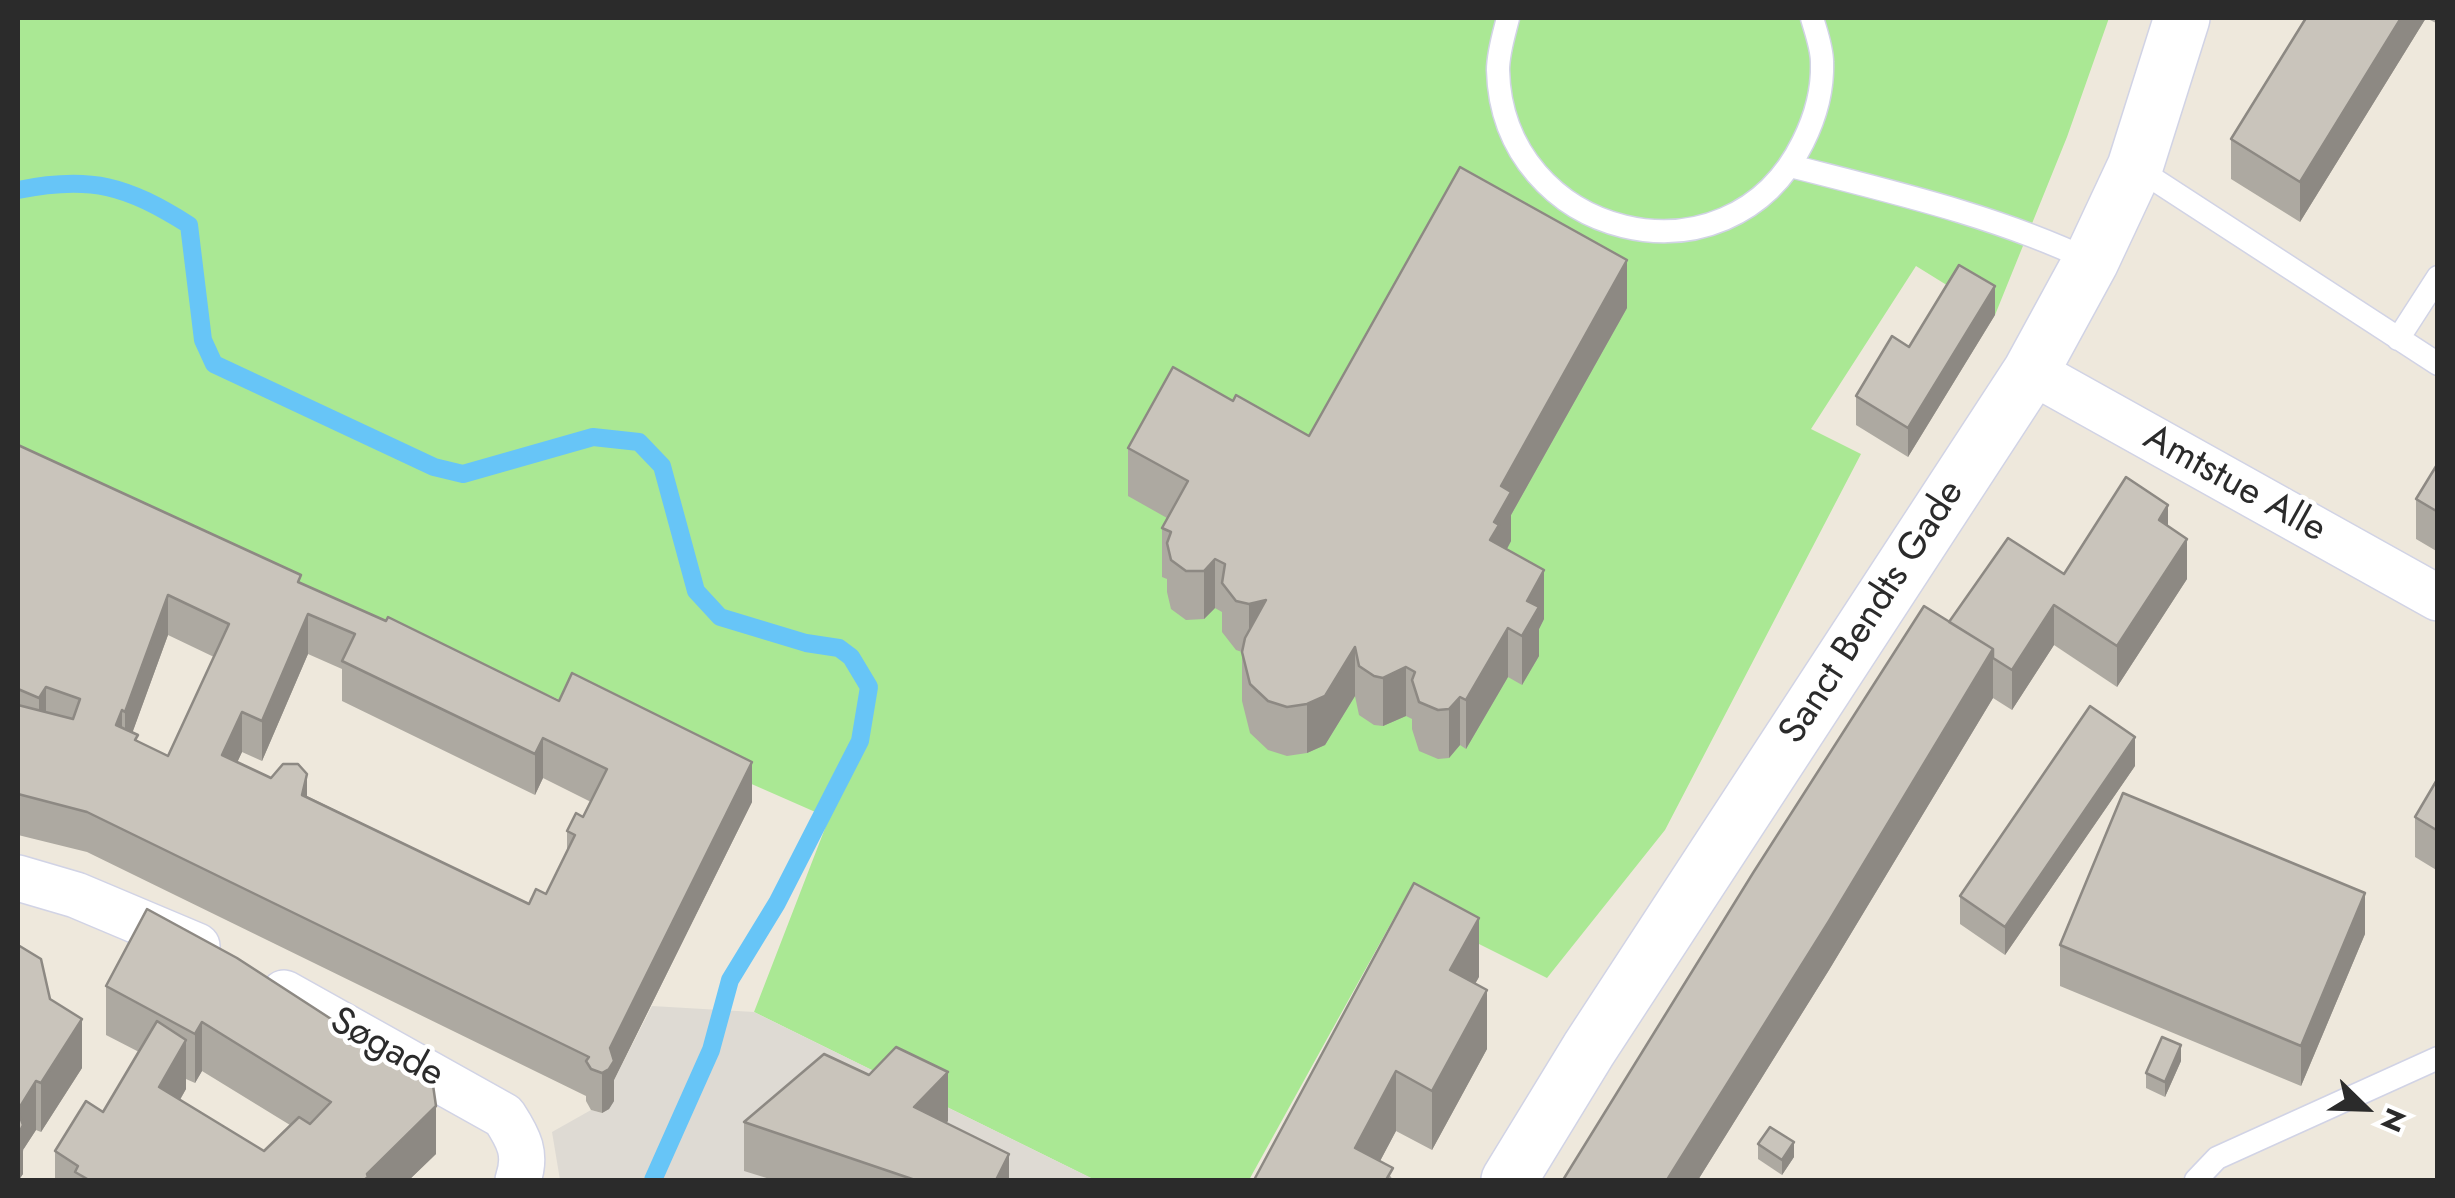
<!DOCTYPE html>
<meta charset="utf-8">
<style>
body{margin:0}
#map{position:relative;width:2455px;height:1198px;overflow:hidden;background:#eee8dc;font-family:Jost,sans-serif}
canvas{display:block}
.frame{position:absolute;inset:0;border:20px solid #2b2b2b;pointer-events:none}
.north{position:absolute;left:2315px;top:1058px;width:100px;height:100px;-webkit-text-stroke:8px #fff;paint-order:stroke;rotate:113deg;font-size:28px;font-weight:700;line-height:40px;text-align:center;color:#2b2b2b}
.north::after{content:'';display:block;margin:auto;width:35px;height:45px;background:#2b2b2b;clip-path:polygon(50% 0,100% 100%,50% 72%,0 100%)}
</style>
<div id="map">
<canvas width="2455" height="1198"></canvas>
<div class="frame"></div>
<div class="north">N</div>
</div>
<script>
const ctx = document.querySelector('canvas').getContext('2d');
ctx.lineJoin = 'round';
function fillPath(path, color) { ctx.fillStyle = color; ctx.fill(path, 'evenodd'); }
function trace(path, color, width, dash) { ctx.strokeStyle = color; ctx.lineWidth = width; ctx.lineCap = dash ? 'butt' : 'round'; ctx.setLineDash(dash || []); ctx.stroke(path); }
function write(font, color, halo, rows, align = 'center') {
  ctx.font = font + ' Jost,sans-serif'; ctx.lineWidth = 9; ctx.setLineDash([]); ctx.textBaseline = 'middle'; ctx.strokeStyle = halo; ctx.fillStyle = color; for (const [text, x, y, turn = 0] of rows) {
    ctx.save(); ctx.translate(x, y); ctx.rotate((+turn || 0) * Math.PI / 180); ctx.textAlign = isNaN(turn) ? turn : align; if (halo) ctx.strokeText(text, 0, 0); ctx.fillText(text, 0, 0); ctx.restore();
  }
}
fillPath(new Path2D(`
 M18 18H2109L2067 137 1995 315 1916 266 1811 429 1861 454 1665 830 1547 978 1401 905 1249 1180H1095L754 1012 829 818 18 462Z`), '#aae894');
fillPath(new Path2D(`
 M652 1006 754 1012 1095 1180H964L914 1156 947 1121 745 1170 773 1180H560L552 1132 591 1110 602 1113 610 1088Z`), '#dedad3');
trace(new Path2D(`
 M18 190C91 175 127 186 189 225L203 340 214 364 434 467 463 474 593 437 639 442 662 466 696 591 720 617 806 643 839 648 851 657 869 687 860 741 777 903 730 980 711 1050 653 1180`), '#67c5f7', 18);
const service = new Path2D(`
 M1508 18C1504 34 1498 53 1498 70 1502 238 1728 295 1803 142 1815 118 1823 90 1822 62 1822 48 1816 32 1812 18
 M1791 166C1892 192 1997 216 2091 261
 M2135 167 2438 364
 M2398 339 2438 277
 M2196 1180 2217 1158 2438 1058`);
const minor = new Path2D(`
 M2031 371 2438 598
 M18 878 76 895 197 946
 M284 993 504 1116C519 1139 527 1154 518 1180`);
const tertiary = new Path2D(`
 M1509 1180 1589 1049 2031 371 2091 261 2135 167 2182 18`);
trace(service, '#d1d3e5', 25);
trace(minor, '#d1d3e5', 48);
trace(tertiary, '#d1d3e5', 58);
trace(service, '#fff', 22);
trace(minor, '#fff', 45);
trace(tertiary, '#fff', 55);
fillPath(new Path2D(`
 M2306 18H2426L2300 222 2231 179V139Z
 M2426 18H2438V24Z
 M1627 308 1511 515V541L1507 549 1544 619 1539 629V656L1522 685 1508 677 1466 749 1460 745 1449 758 1438 759 1419 751 1412 729V719L1406 716 1383 726 1374 725 1359 715 1355 696 1325 745 1307 753 1287 756 1268 750 1250 733 1242 701V652L1236 650 1222 632V612L1215 608 1204 619 1186 620 1171 609 1167 592V579L1162 577V528L1167 518 1128 496V448L1233 401 1309 436Z
 M1995 315 1908 457 1856 425V396L1909 347Z
 M18 445 752 802 614 1080V1101L609 1109 602 1113 591 1110 586 1101V1096L87 852 18 835ZM168 635 214 657 168 756 138 741 132 733ZM308 654 342 669V701L535 795 543 778 591 802 583 817 567 831V851L546 894 529 904 237 762 242 752 262 761Z
 M2438 463V552L2416 539V499Z
 M2168 527 2187 579 2117 687 2054 645 2012 710 1993 698 1829 970 1698 1180H1563L1949 622 2064 574Z
 M2135 766 2005 955 1960 924V896Z
 M2438 778V871L2415 857V817Z
 M147 909 436 1154 409 1180H55V1151L103 1112 139 1052 106 1035V986ZM202 1071 290 1125 264 1151 180 1100 186 1089V1079L195 1083Z
 M2365 934 2301 1086 2060 986V945Z
 M1479 977 1475 983 1487 1049 1432 1150 1396 1131 1380 1161 1393 1180H1254Z
 M50 999 82 1068 41 1132 36 1130 23 1150V1174L18 1180Z
 M2181 1061 2165 1097 2146 1088V1073Z
 M948 1121 946 1123 1009 1180H773L744 1171V1122Z
 M1758 1144 1794 1157 1782 1175 1758 1159Z`), '#ada9a1');
fillPath(new Path2D(`
 M2401 18H2426L2300 222V182Z
 M1627 260V308L1511 515V541L1499 564 1490 540 1501 486Z
 M1995 286V315L1908 457V428Z
 M2168 505V545L2159 520Z
 M2187 539V579L2117 687V646Z
 M1215 559V608L1204 619V571Z
 M1544 570V619L1539 629V656L1522 685V636L1527 601Z
 M168 595V635L125 753V712Z
 M1266 600 1249 653V604Z
 M2054 605V645L2012 710V670Z
 M308 614V654L262 761V721Z
 M1508 628V677L1466 749V700Z
 M1355 647V696L1325 745 1307 753V704Z
 M1993 649V698L1829 970 1698 1180H1667Z
 M1406 667V716L1383 726V678Z
 M46 687V727L39 738V698Z
 M1460 697V745L1449 758V709Z
 M122 710V751L116 725Z
 M242 712V752L222 796V755Z
 M2135 737V766L2005 955V927Z
 M543 738V778L535 795V754Z
 M752 762V802L614 1080V1101L609 1109 602 1113V1073L610 1048Z
 M307 774V814L302 795Z
 M2365 893V934L2301 1086V1046Z
 M1479 918V977L1450 1029V970Z
 M1487 990V1049L1432 1150V1091Z
 M82 1019V1068L41 1132V1083Z
 M202 1022V1071L195 1083V1034Z
 M186 1040V1089L159 1136V1087Z
 M2181 1045V1061L2165 1097V1082Z
 M1396 1071V1131L1370 1180 1355 1148Z
 M948 1072V1121L914 1156V1107Z
 M36 1081V1130L23 1150V1174L19 1180H18V1110Z
 M436 1106V1154L409 1180H364L367 1174Z
 M1794 1142V1157L1782 1175V1160Z
 M1009 1154V1180H996Z`), '#8d8983');
const building = new Path2D(`
 M2306 18H2401L2300 182 2231 139Z
 M1460 167 1627 260 1501 486 1511 492 1494 522 1499 525 1490 540 1544 570 1527 601 1539 607 1522 636 1508 628 1466 700 1460 697 1449 709 1438 710 1419 702 1412 680 1415 672 1406 667 1383 678 1374 676 1359 666 1355 647 1325 696 1307 704 1287 707 1268 701 1250 684 1242 652 1245 638 1266 600 1249 604 1236 601 1222 583 1225 564 1215 559 1204 571H1186L1171 560 1167 543 1171 532 1162 528 1188 481 1128 448 1173 367 1233 401 1236 395 1309 436Z
 M1959 265 1995 286 1908 428 1856 396 1892 336 1909 347Z
 M18 445 301 575 298 582 386 621 388 617 559 701 572 673 752 762 610 1048 614 1061 609 1069 602 1073 591 1069 586 1061 589 1057 87 812 18 794V705L73 719 80 699 46 687 39 698 18 689ZM168 595 229 624 168 756 135 740 138 735 116 725 122 710 125 712ZM308 614 355 634 342 661 535 754 543 738 607 769 583 817 576 813 567 831 575 835 546 894 536 889 529 904 302 795 307 774 298 764H283L271 778 222 755 242 712 262 721Z
 M2438 463V512L2416 499Z
 M2126 477 2168 505 2159 520 2187 539 2117 646 2054 605 2012 670 1993 658V649L1949 622 2008 538 2064 574Z
 M1924 606 1993 649 1829 921 1667 1180H1563L1753 873Z
 M2090 706 2135 737 2005 927 1960 896Z
 M2438 778V831L2415 817Z
 M2123 793 2365 893 2301 1046 2060 945Z
 M1414 883 1479 918 1450 970 1487 990 1432 1091 1396 1071 1355 1148 1393 1168 1386 1180H1254Z
 M147 909 237 958 433 1085 436 1106 367 1174 368 1177 364 1180H89L75 1172 78 1166 55 1151 86 1101 103 1112 157 1021 186 1040 159 1087 264 1151 299 1117 310 1124 331 1102 202 1022 195 1034 106 986Z
 M18 945 41 959 50 999 82 1019 41 1083 36 1081 18 1110Z
 M2162 1037 2181 1045 2165 1082 2146 1073Z
 M896 1047 948 1072 914 1107 1009 1154 996 1180H915L744 1122 824 1054 869 1075Z
 M18 1111 23 1125 18 1135Z
 M1770 1127 1794 1142 1782 1160 1758 1144Z`);
fillPath(building, '#c9c4bb');
trace(building, '#8d8983', 2.5);
write('38px', '#2b2b2b', '#fff', [
 ["Amtstue Alle",2234,485,29],
 ["Sanct Bendts Gade",1873,613,-57],
 ["Søgade",386,1049,29]
]);
</script>
